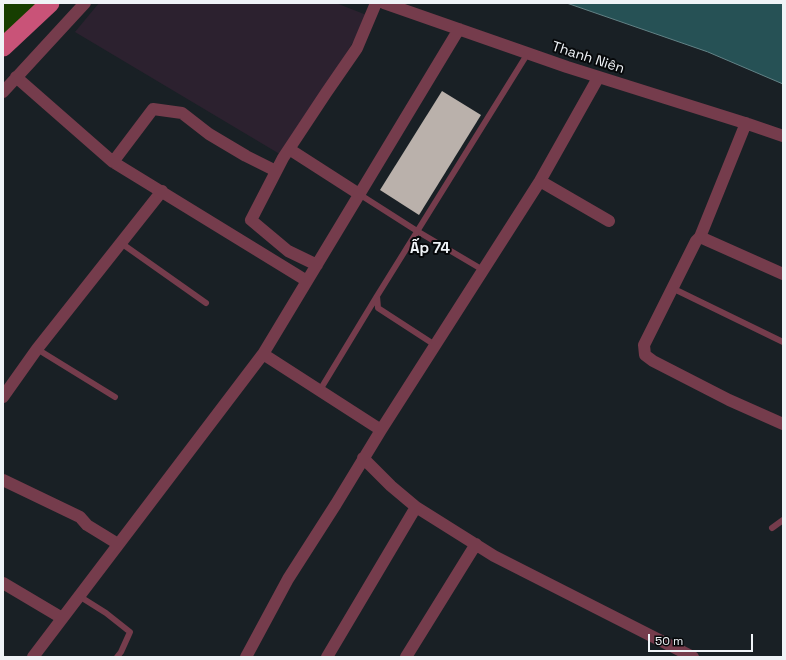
<!DOCTYPE html>
<meta charset="utf-8">
<style>
body{margin:0}
#map{position:relative;width:786px;height:660px;overflow:hidden;background:#192025;font-family:"Space Grotesk",sans-serif}
canvas{display:block}
.frame{position:absolute;inset:0;border:4px solid #eff3f7;pointer-events:none}
.scale{position:absolute;left:648px;top:634px;width:105px;height:18px;box-sizing:border-box;border:2px solid #eff3f7;border-top:0;padding-left:5px;font-size:12px;line-height:14px;white-space:nowrap;color:#eff3f7;-webkit-text-stroke:3px #07090b;paint-order:stroke}
</style>
<div id="map">
<canvas width="786" height="660"></canvas>
<div class="frame"></div>
<div class="scale">50 m</div>
</div>
<script>
const ctx = document.querySelector('canvas').getContext('2d');
ctx.lineJoin = 'round';
function fillPath(path, color) { ctx.fillStyle = color; ctx.fill(path, 'evenodd'); }
function trace(path, color, width, dash) { ctx.strokeStyle = color; ctx.lineWidth = width; ctx.lineCap = dash ? 'butt' : 'round'; ctx.setLineDash(dash || []); ctx.stroke(path); }
function write(font, color, halo, rows, align = 'center') {
  ctx.font = font + ' "Space Grotesk",sans-serif'; ctx.lineWidth = 4; ctx.setLineDash([]); ctx.textBaseline = 'middle'; ctx.strokeStyle = halo; ctx.fillStyle = color; for (const [text, x, y, turn = 0] of rows) {
    ctx.save(); ctx.translate(x, y); ctx.rotate((+turn || 0) * Math.PI / 180); ctx.textAlign = isNaN(turn) ? turn : align; if (halo) ctx.strokeText(text, 0, 0); ctx.fillText(text, 0, 0); ctx.restore();
  }
}
fillPath(new Path2D(`
 M99 3H336L369 16 283 156 75 32Z`), '#2c212f');
fillPath(new Path2D(`
 M3 3H37L3 35Z`), '#173e01');
const water = new Path2D(`
 M567 3H783V84L708 52Z`);
fillPath(water, '#265155');
trace(water, '#628286', 1);
fillPath(new Path2D(`
 M442 91 481 115 419 215 380 190Z`), '#bab1ab');
trace(new Path2D(`
 M359 194 417 231 483 270
 M121 243 206 303
 M672 288 783 342
 M435 345 378 308 377 296 528 53
 M37 349 115 397
 M320 390 377 296
 M772 528 783 520
 M79 596 106 613 130 632 121 652 117 657`), '#753c4c', 6);
trace(new Path2D(`
 M384 3 567 67 748 124 783 136
 M16 77 113 162 307 281
 M3 92 85 3
 M289 149 359 194
 M113 162 153 109 182 113 209 134 246 156 276 171
 M540 181 609 221
 M700 237 746 123
 M317 265 288 251 251 220 283 158 326 93 357 48 376 3
 M783 274 700 237 696 241 644 345 645 355 653 361 729 400 783 424
 M3 397 37 349 162 191
 M381 430 263 354 459 29
 M363 458 391 486 416 507 494 556 693 657
 M3 480 80 517 87 525 118 544
 M3 583 62 618
 M33 657 263 354
 M246 657 288 579 336 504 381 430 540 181 598 78
 M327 657 416 507
 M406 657 476 544`), '#753c4c', 12);
trace(new Path2D(`
 M3 47 50 3`), '#c95378', 19);
write('14px', '#eff3f7', '#07090b', [
 ["Thanh Niên",588,58,18]
]);
write('bold 15px', '#eff3f7', '#07090b', [
 ["Ấp 74",430,249]
]);
</script>
